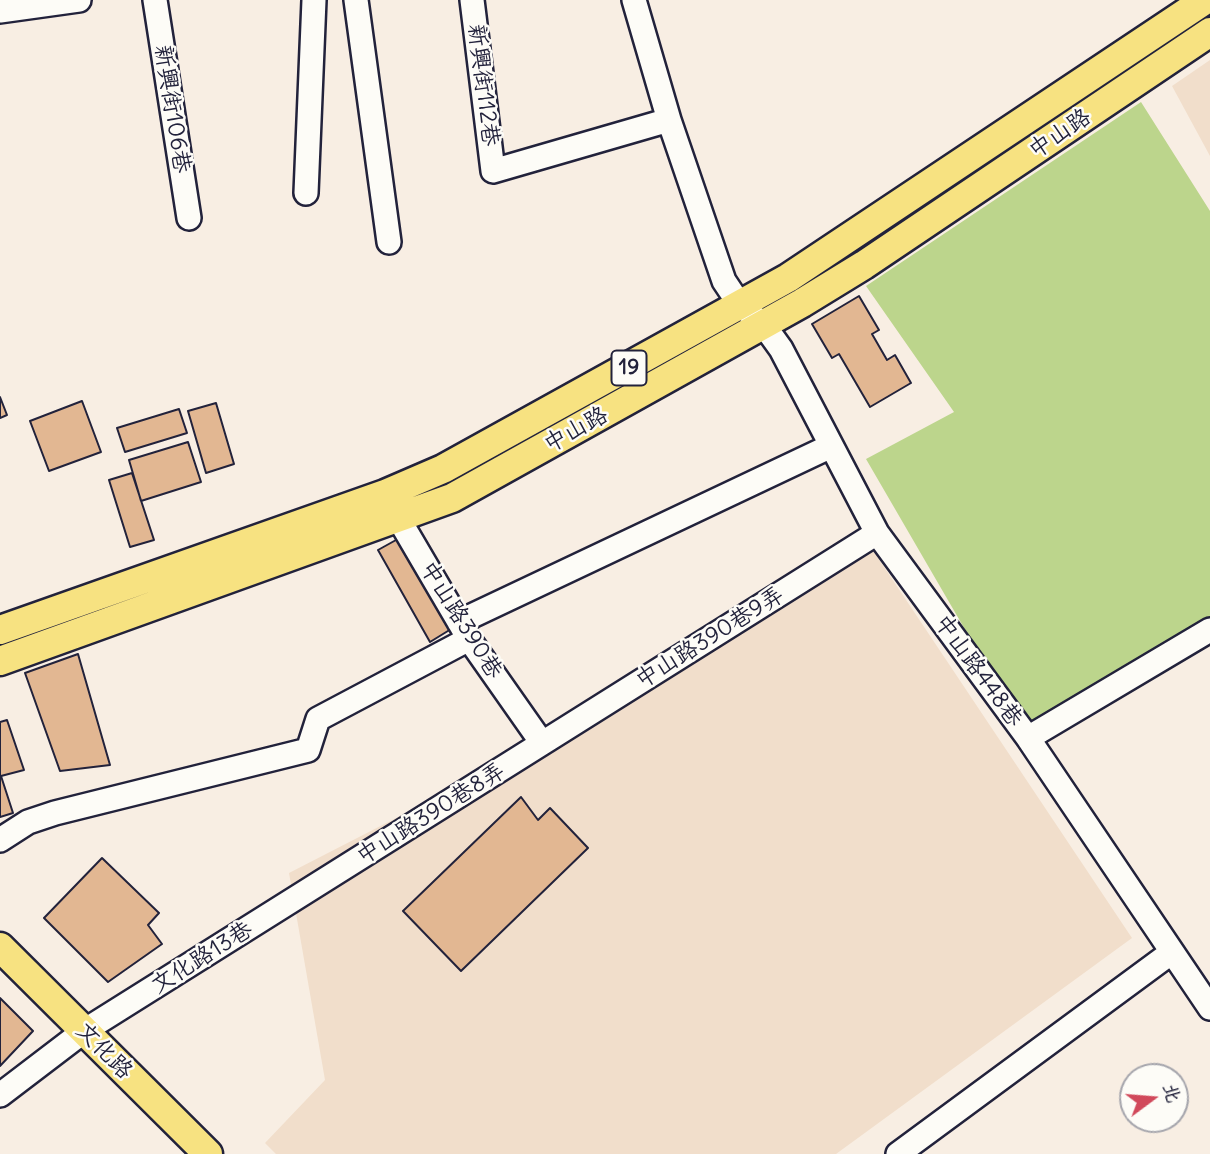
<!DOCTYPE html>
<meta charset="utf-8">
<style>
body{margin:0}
#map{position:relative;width:1210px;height:1154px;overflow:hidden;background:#f8eee3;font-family:Delius,"LXGW WenKai TC",sans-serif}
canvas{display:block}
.north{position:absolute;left:1119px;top:1063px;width:70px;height:70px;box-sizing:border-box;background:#fdfcf7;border:2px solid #a5a5ac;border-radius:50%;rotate:74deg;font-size:19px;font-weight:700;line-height:28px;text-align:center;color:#22223b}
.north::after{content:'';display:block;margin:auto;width:24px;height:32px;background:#d1495b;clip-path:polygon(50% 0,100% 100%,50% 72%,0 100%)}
</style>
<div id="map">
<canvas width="1210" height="1154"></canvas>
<div class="north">北</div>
</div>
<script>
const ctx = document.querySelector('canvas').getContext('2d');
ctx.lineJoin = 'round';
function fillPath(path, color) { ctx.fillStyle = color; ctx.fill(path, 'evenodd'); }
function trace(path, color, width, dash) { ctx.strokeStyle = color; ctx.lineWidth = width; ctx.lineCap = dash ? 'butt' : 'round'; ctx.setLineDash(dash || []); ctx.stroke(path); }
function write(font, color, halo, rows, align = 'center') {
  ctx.font = font + ' Delius,"LXGW WenKai TC",sans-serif'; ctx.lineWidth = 5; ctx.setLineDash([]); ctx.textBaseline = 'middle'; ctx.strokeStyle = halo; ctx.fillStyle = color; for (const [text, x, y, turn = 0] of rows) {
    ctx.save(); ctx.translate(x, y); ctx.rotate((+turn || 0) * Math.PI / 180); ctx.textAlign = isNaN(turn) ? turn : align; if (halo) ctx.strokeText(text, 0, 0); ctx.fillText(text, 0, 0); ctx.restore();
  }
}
fillPath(new Path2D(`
 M1210 60V156L1172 86Z
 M866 540 1132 938 836 1154H276L265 1143 325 1080 289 873 542 743Z`), '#f1decb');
fillPath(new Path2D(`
 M1141 102 1210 211V630L1028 738 866 459 954 412 866 286Z`), '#bcd58c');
const building = new Path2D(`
 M859 296 879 330 872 334 887 360 895 355 911 383 870 407 839 354 832 358 812 324Z
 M0 397 7 415 0 418Z
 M82 401 101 452 49 471 30 421Z
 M216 403 234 464 206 473 188 411Z
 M179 409 187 433 125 452 117 428Z
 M188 442 201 482 141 501 129 460Z
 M132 473 154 540 130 547 109 480Z
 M405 535 456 626 430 642 378 550Z
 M78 654 110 765 60 771 25 673Z
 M7 720 24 770 1 776 13 813 0 817V722Z
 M521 797 538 820 550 808 588 848 461 971 403 911Z
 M102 858 159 913 148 925 162 944 108 982 44 918Z
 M0 998 33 1031 0 1066Z`);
fillPath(building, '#e2b792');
trace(building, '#22223b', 2);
const minor = new Path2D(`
 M155 0 189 218
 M356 0 389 242
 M472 0 493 171 669 120
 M634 0 669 120 724 281 740 305 763 324 781 349 877 533 1028 738 1210 1008
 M0 11 79 0
 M306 193 314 0
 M390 504 469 639 542 743
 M459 622 831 446
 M1028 738 1210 630
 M0 840 28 822 55 813 308 750 318 719 469 639
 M0 1095 84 1031 877 533
 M898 1154 1172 952`);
const major = new Path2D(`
 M0 630 385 494 443 469 788 278 1205 0
 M0 661 452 498 802 303 864 265 1210 32
 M0 947 208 1154`);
trace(minor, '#22223b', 28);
trace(major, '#22223b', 33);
trace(minor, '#fdfcf7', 23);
trace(major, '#f7e281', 28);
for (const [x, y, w] of [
 [629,368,35]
]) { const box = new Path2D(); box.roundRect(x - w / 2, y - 17.5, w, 35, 5); ctx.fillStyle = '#fdfcf7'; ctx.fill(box); trace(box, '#22223b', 2); }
write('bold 21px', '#22223b', null, [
 ["19",629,368]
]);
write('23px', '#22223b', '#fdfcf7', [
 ["新興街112巷",483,85,83],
 ["新興街106巷",172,109,81],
 ["中山路",1060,134,-34],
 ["中山路",576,430,-29],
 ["中山路390巷",461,620,58],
 ["中山路390巷9弄",710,638,-32],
 ["中山路448巷",978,671,54],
 ["中山路390巷8弄",431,814,-32],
 ["文化路13巷",202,958,-32],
 ["文化路",104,1051,45]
]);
</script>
